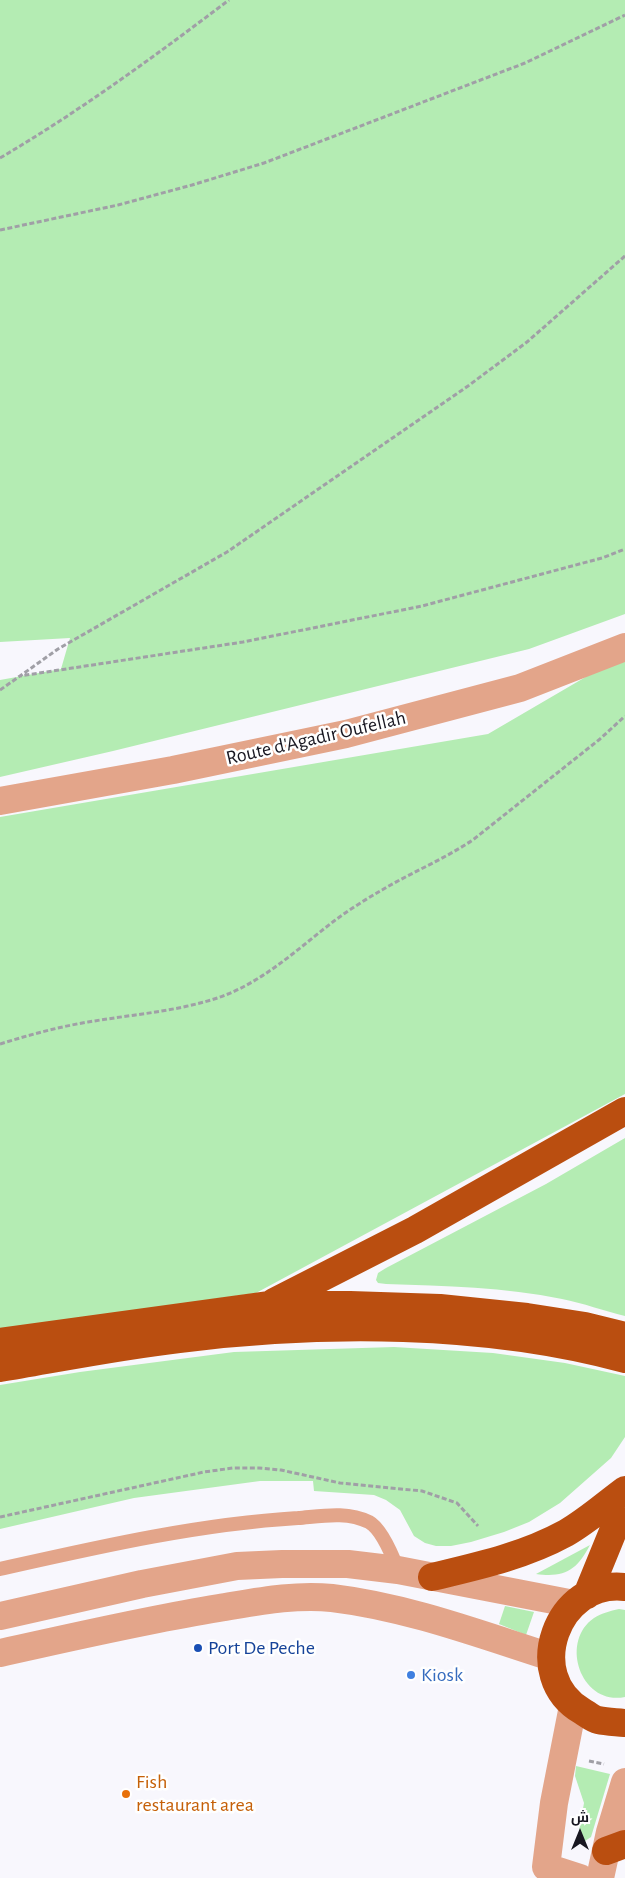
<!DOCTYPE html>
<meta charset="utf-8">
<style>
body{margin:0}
#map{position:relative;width:625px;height:1878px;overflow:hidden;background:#f8f7fd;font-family:"Alegreya Sans",Cairo,sans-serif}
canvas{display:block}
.north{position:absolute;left:555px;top:1808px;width:50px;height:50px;-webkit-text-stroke:4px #fff;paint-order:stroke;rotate:0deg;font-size:14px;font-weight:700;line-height:20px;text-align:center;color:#181721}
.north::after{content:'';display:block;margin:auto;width:18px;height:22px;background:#181721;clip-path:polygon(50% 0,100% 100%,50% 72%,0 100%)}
</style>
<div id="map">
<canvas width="625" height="1878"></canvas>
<div class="north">ش</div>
</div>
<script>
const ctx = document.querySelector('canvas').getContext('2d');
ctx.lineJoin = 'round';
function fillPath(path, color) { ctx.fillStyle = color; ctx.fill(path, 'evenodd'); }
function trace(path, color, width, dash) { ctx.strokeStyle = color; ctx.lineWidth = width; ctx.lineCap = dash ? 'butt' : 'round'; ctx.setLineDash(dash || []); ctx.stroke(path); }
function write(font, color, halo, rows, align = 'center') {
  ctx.font = font + ' "Alegreya Sans",sans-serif'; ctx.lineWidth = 5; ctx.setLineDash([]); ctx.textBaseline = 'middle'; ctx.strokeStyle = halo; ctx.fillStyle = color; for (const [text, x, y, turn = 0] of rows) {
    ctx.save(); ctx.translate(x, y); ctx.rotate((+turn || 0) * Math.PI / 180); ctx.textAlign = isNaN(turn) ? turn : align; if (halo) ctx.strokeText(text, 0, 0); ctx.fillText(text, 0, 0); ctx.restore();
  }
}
fillPath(new Path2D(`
 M0 0H625V614L529 649 113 751 0 777V680L61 669 70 638 0 642Z
 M625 654V1094L256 1293 0 1330V817L488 734Z
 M625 1138V1316C604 1311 583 1303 562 1299 505 1287 445 1286 386 1284L378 1283 376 1280 378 1273 386 1268 546 1184Z
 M394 1347 493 1353 565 1363 625 1376V1437L611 1458 560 1503 529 1522 504 1532 471 1542 451 1546H436L425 1543 414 1536 400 1510 386 1500 374 1495 314 1491 313 1481H260L134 1498 0 1529V1385L80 1372 234 1352Z
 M590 1545C577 1570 565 1578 536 1574Z
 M505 1606 534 1612 526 1635 499 1624Z
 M619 1609 625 1610V1697C581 1706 559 1642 594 1618 602 1613 610 1611 619 1609Z
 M576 1766 610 1774 591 1837 585 1841H582L578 1837 584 1803 575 1776Z`), '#b4ecb3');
trace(new Path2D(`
 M0 158C80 111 155 56 229 0
 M0 230 118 205 192 185 264 163 525 63 625 15
 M625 256 527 342 468 386 227 552 58 649 20 676 243 642 422 606 602 558 625 549
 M0 690 20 676
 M0 1044C29 1035 58 1027 88 1022 129 1015 171 1012 211 1000 259 986 295 951 334 921 349 910 366 899 382 890 412 872 445 859 474 839L600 739 625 716
 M0 1517 204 1472 233 1468H259L281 1470 340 1483 422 1491 457 1503 478 1526
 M589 1761 604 1764`), '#a09fa6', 3, [5, 2.5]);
trace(new Path2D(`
 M0 1569C98 1547 198 1524 298 1518 322 1516 347 1511 369 1522 382 1529 393 1557 398 1570`), '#e3a58a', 14);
trace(new Path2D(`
 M0 801 173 770 346 734 520 688 625 647
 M573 1706 554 1803 546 1867 580 1878
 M600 1878 610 1832 625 1782`), '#e3a58a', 28);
trace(new Path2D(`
 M0 1616 142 1584 237 1566 282 1564H348L398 1570 574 1604
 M0 1653C73 1637 145 1620 219 1608 256 1602 294 1594 332 1598 407 1607 479 1634 551 1657`), '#e3a58a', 28);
trace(new Path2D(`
 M274 1302 415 1230 625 1111
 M0 1342 268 1305H350L440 1308 527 1317 585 1326 625 1336
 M0 1368C59 1358 119 1346 179 1339 323 1321 485 1321 625 1359
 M432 1577C478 1566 524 1556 566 1533 587 1521 606 1504 625 1490
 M625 1587C557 1579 522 1676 582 1711 587 1714 593 1719 598 1720 607 1722 617 1722 625 1723
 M587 1595 625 1502
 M606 1851 625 1844`), '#ba4e10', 28);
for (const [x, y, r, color] of [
 [198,1648,5,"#1a4fb4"],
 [411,1675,5,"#3f7fe0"],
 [126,1794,5,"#e8710a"]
]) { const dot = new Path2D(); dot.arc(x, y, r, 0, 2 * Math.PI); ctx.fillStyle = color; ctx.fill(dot); trace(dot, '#fff', 2); }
write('20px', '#181721', '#fff', [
 ["Route d'Agadir Oufellah",316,738,-13]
]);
write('20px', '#164399', '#fff', [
 ["Port De Peche",208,1648]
], 'left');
write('20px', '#366cbe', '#fff', [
 ["Kiosk",421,1675]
], 'left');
write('20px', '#c56008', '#fff', [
 ["Fish",136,1782],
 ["restaurant area",136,1805]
], 'left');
</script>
